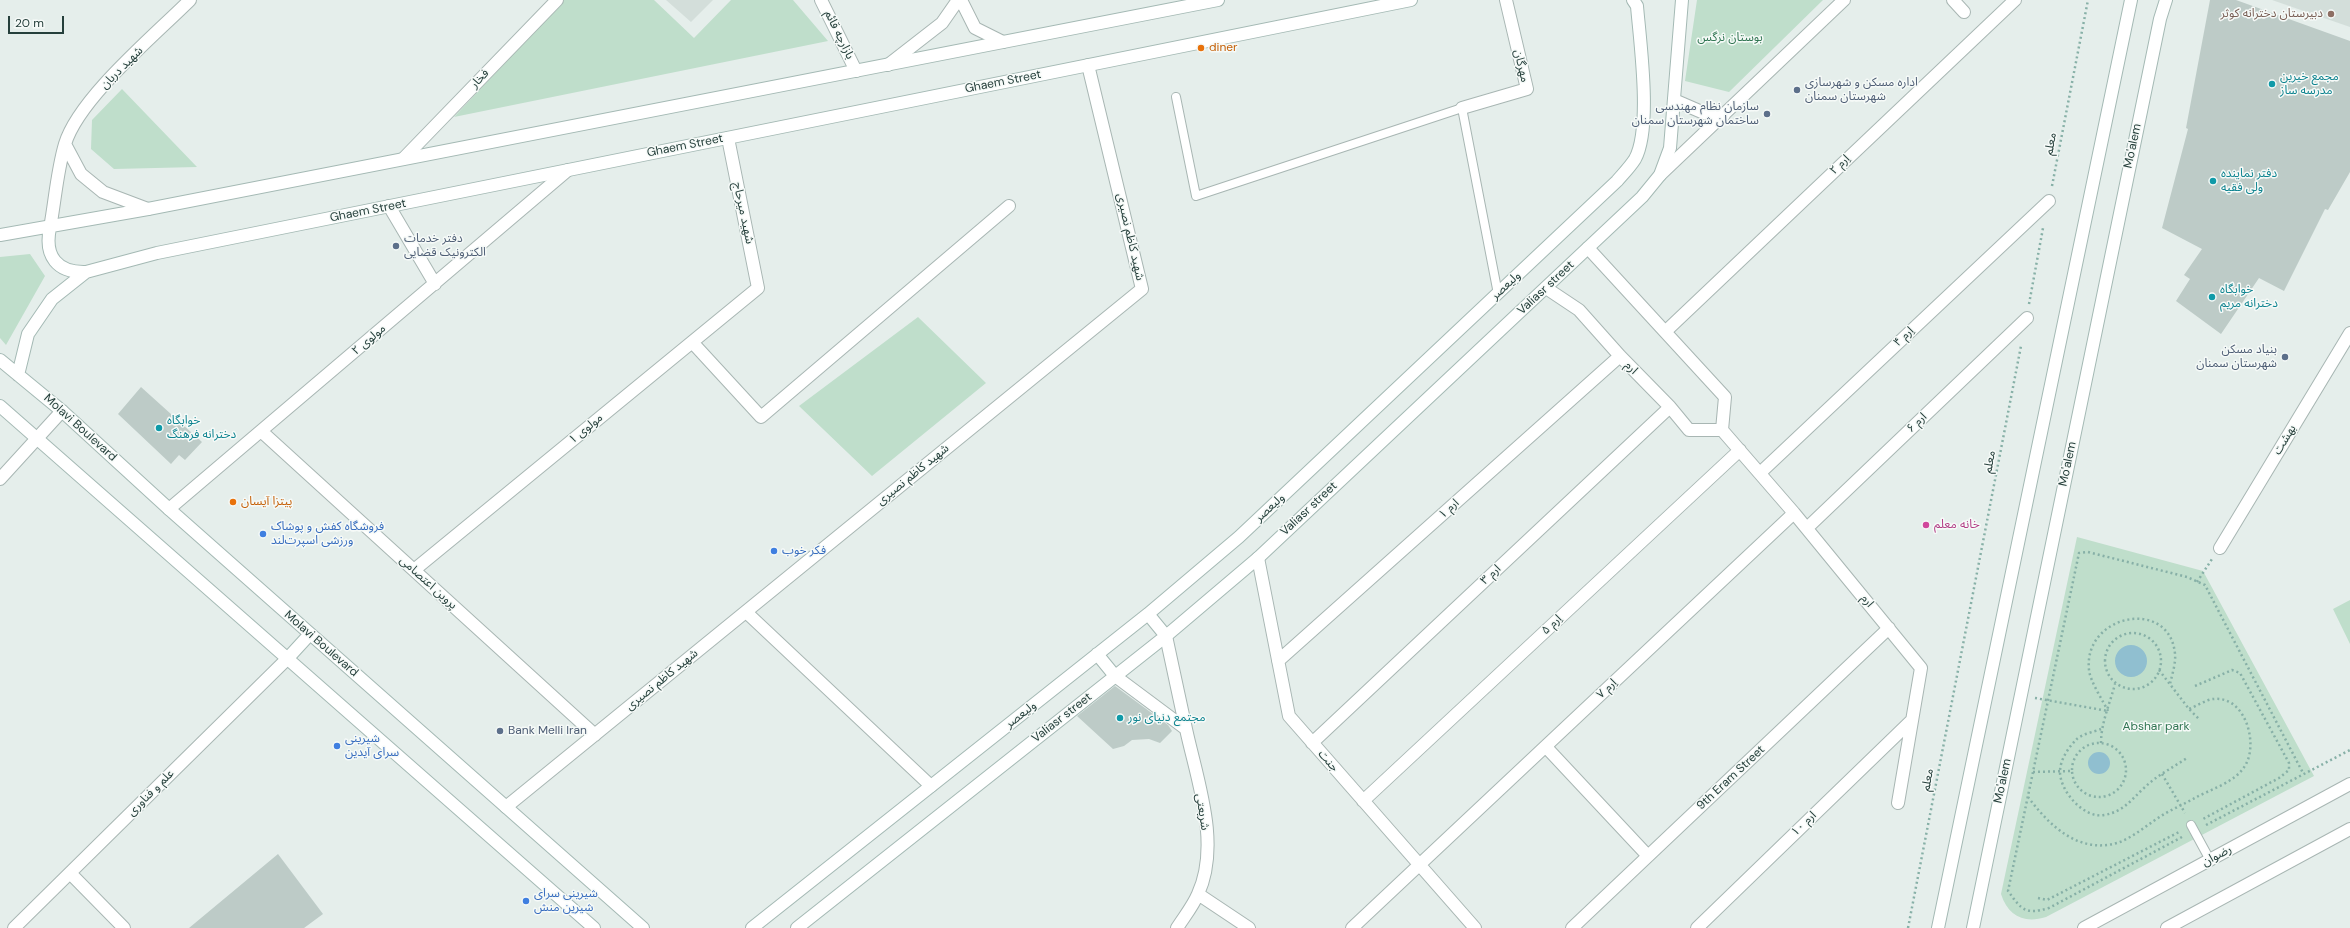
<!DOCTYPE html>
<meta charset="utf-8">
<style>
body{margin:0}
#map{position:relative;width:2350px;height:928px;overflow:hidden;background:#e5eeeb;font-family:"DM Sans",sans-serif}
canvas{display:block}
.scale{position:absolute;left:8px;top:16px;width:56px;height:18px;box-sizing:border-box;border:2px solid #253f3b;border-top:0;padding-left:5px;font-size:12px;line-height:14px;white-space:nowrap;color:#253f3b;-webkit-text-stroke:3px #f6faf8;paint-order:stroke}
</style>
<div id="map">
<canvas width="2350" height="928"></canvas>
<div class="scale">20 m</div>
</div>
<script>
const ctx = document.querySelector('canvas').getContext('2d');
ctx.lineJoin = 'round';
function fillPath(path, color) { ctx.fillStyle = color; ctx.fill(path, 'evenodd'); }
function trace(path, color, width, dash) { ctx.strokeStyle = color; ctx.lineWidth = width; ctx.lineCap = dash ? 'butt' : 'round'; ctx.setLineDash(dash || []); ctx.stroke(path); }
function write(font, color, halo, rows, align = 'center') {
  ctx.font = font + ' "DM Sans","Noto Sans Arabic",sans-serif'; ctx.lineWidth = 3; ctx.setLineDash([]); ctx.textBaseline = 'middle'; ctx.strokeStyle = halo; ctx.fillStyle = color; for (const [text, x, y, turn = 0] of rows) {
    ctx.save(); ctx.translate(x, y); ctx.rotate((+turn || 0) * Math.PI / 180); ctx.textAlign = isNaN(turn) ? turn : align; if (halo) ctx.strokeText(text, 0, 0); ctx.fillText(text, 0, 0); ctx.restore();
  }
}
fillPath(new Path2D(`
 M666 0H713L691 22Z
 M2272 0H2350V27Z`), '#d3deda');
fillPath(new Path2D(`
 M564 0H654L694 38 731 0H793L828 41 454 117Z
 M1697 0H1823L1729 92 1685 81Z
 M122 89 197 167 114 169 91 149 92 120Z
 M30 254 45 276 6 345 0 338V257Z
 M918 317 986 383 872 476 799 406Z
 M2077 537 2203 571 2314 776 2046 917C2024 924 2008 916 2001 894Z
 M2350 600V644L2333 609Z`), '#bfdecb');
fillPath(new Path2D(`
 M2115 661a16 16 0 1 1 32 0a16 16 0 1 1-32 0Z
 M2088 763a11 11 0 1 1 22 0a11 11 0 1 1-22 0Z`), '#90bfd0');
fillPath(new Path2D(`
 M2210 0H2236L2350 41V172L2328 210 2325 209 2284 291 2259 278 2221 334 2176 301 2190 279 2184 275 2202 249 2162 228 2188 129 2186 128Z
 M141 387 202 442 185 460 179 455 171 464 118 414Z
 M1115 686 1168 725 1172 731 1160 743 1149 739 1132 740 1124 746 1113 749 1077 716Z
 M278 854 323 914 304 928H189Z`), '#bdcbc7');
const service = new Path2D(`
 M1176 97 1196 196 1462 108 1498 294
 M2191 825 2210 860`);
const minor = new Path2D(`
 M821 0 856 71
 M961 0 975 28 1003 42
 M1953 0 1964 12
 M888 65 942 23 958 0
 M1674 100 1704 113 1724 115
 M1462 108 1527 89 1506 0
 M65 144 81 174 103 192 148 209
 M403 159 557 0
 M1660 175 1844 0
 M389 206 435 284
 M50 228C55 201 57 171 65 144 79 98 155 35 190 0
 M1546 288 1579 310 1620 356 1670 407 1689 430H1722L1725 397 1588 248
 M1666 331 2015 0
 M692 342 761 417 1009 206
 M1722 430 1794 513 1921 668 1898 803
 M261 431 595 735
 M1760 473 2049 201
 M0 479 62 411
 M169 509 568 170
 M1807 528 2027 318
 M2220 548 2350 333
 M1258 558 1289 716 1475 928
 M414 570 758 288 728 138
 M746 612 931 786
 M1278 661 1620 356
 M1115 676 1186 729 1166 636
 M1312 743 1670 407
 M1546 747 1648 856
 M1363 801 1740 450
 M506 807 1142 289 1088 65
 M70 873 124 928
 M1198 894 1249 928
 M14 928 288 658
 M1177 928C1184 917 1193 906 1198 894 1221 844 1197 780 1186 729
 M1352 928 1794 513
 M1572 928 1889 628
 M1697 928 1912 720`);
const tertiary = new Path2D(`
 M2084 928 2350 784
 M2167 928 2350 829`);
const secondary = new Path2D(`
 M50 228C44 256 57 273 86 272
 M0 235 148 209 1218 0
 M0 360 62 411 169 509 643 928
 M18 375 28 334 52 299 86 272 157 253 1411 0
 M0 406 594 928
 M1148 614 1166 636
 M1097 654 1115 676
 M288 658 310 634
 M752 928 1148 614 1239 537 1617 181C1623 174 1630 167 1635 159 1652 128 1640 42 1637 6L1633 0
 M797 928 1166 636 1258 558 1642 197 1660 175 1670 148 1682 0
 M1938 928 2131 0
 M1973 928 2160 19 2166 0`);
trace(service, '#a8b6b3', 10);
trace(minor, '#a8b6b3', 14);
trace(tertiary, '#a8b6b3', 14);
trace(secondary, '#a4b9b4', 14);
trace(new Path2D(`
 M2052 186 2088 0
 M2029 304 2043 228
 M2197 582 2212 559
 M2105 661a28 28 0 1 1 56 0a28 28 0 1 1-56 0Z
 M2159 670 2189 709 2200 720
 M2195 686 2232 670 2240 673 2289 763V770L2279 778 2203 819
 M2035 698 2108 711
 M2108 711C2103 701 2090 681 2089 670 2083 614 2170 597 2175 654 2176 663 2172 675 2170 684
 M2101 729C2094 732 2081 734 2076 740 2068 748 2060 760 2060 772 2060 791 2084 819 2104 815 2123 812 2131 800 2144 788 2156 776 2172 768 2187 758
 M2101 743C2101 723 2110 703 2115 684
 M2072 770a27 27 0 1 1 54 0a27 27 0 1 1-54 0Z
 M2033 772 2072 771
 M2162 774 2185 813
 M2028 797C2049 825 2078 854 2117 843 2135 837 2150 822 2166 813 2175 808 2184 804 2193 799 2210 789 2236 783 2246 764 2258 742 2245 696 2214 699 2207 699 2197 706 2189 709
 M2206 825 2350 750
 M2182 837 2049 908C2025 915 2022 910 2008 891L2079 553 2088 552 2187 577 2205 585 2303 773
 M2038 898 2047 900 2179 832
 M1908 928 2021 346`), '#87b0a7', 2.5, [2, 3]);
trace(service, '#fff', 8);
trace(minor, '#fff', 12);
trace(tertiary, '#fff', 12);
trace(secondary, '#fff', 12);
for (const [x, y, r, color] of [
 [2331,14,4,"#8d6e63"],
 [1201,48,4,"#e8710a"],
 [2272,84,4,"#0f9aa8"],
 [1797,90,4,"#5c6f8a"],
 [1767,114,4,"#5c6f8a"],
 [2213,181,4,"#0f9aa8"],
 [396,246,4,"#5c6f8a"],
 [2212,297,4,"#0f9aa8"],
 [2285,357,4,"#5c6f8a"],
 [159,428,4,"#0f9aa8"],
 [233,502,4,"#e8710a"],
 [1926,525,4,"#d1479c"],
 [263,534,4,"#3f7fe0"],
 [774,551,4,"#3f7fe0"],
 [1120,718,4,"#0f9aa8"],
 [500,731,4,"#5c6f8a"],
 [337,746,4,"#3f7fe0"],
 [526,901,4,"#3f7fe0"]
]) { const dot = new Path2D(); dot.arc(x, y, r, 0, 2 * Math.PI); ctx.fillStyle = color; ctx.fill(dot); trace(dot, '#f6faf8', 1.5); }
write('12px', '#785e54', '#f6faf8', [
 ["دبیرستان دخترانه کوثر",2323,14]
], 'right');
write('12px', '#253f3b', '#f6faf8', [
 ["بازارچه قائم",839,35,64],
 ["مهرگان",1521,66,77],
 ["شهید دربان",122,68,-45],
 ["فخار",480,79,-46],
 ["Ghaem Street",1003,82,-11],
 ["معلم",2051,144,-79],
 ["Ghaem Street",685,146,-11],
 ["Mo'alem",2133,146,-78],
 ["اِرم ۲",1840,165,-44],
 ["Ghaem Street",368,211,-11],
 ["شهید میرحاج",743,213,78],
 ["شهید کاظم نصیری",1130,237,77],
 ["ولیعصر",1506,286,-43],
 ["Valiasr street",1546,288,-43],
 ["اِرم ۴",1904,337,-43],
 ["مولوی ۲",369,340,-40],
 ["ارم",1631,368,45],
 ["ارم ۶",1917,423,-44],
 ["Molavi Boulevard",80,428,42],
 ["مولوی ۱",586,429,-39],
 ["بهشت",2285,440,-59],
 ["معلم",1990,462,-79],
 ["Mo'alem",2068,464,-78],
 ["شهید کاظم نصیری",913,475,-39],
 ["ولیعصر",1270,508,-43],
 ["Valiasr street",1309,509,-43],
 ["ارم ۱",1449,509,-42],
 ["ارم ۳",1491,575,-43],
 ["پروین اعتصامی",428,583,42],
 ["ارم",1867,601,50],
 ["اِرم ۵",1552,625,-43],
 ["Molavi Boulevard",321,644,41],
 ["شهید کاظم نصیری",662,680,-39],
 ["اِرم ۷",1607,689,-43],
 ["ولیعصر",1021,715,-38],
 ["Valiasr street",1062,718,-38],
 ["جنت",1328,761,49],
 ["9th Eram Street",1731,778,-43],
 ["معلم",1928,780,-79],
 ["Mo'alem",2003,781,-78],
 ["علم و فناوری",151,793,-45],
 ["شریعتی",1202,812,81],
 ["ارم ۱۰",1804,824,-44],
 ["رضوان",2217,856,-28]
]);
write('12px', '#307552', '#f6faf8', [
 ["بوستان نرگس",1730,38],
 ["Abshar park",2156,727]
]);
write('12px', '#c56008', '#f6faf8', [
 ["diner",1209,48],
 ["پیتزا آیسان",241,502]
], 'left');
write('12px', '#0d838f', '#f6faf8', [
 ["مجمع خیرین",2280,77],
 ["مدرسه ساز",2280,91],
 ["دفتر نماینده",2221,174],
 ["ولی فقیه",2221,188],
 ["خوابگاه",2220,290],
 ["دخترانه مریم",2220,304],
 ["خوابگاه",167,421],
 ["دخترانه فرهنگ",167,435],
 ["مجتمع دنیای نور",1128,718]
], 'left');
write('12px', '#4e5e75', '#f6faf8', [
 ["اداره مسکن و شهرسازی",1805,83],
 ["شهرستان سمنان",1805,97],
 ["سازمان نظام مهندسی",1759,107,"right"],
 ["ساختمان شهرستان سمنان",1759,121,"right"],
 ["دفتر خدمات",404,239],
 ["الکترونیک قضایی",404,253],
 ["بنیاد مسکن",2277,350,"right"],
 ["شهرستان سمنان",2277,364,"right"],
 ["Bank Melli Iran",508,731]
], 'left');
write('12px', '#b23c85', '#f6faf8', [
 ["خانه معلم",1934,525]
], 'left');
write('12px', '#366cbe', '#f6faf8', [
 ["فروشگاه کفش و پوشاک",271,527],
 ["ورزشی اسپرت‌لند",271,541],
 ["فکر خوب",782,551],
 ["شیرینی",345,739],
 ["سرای آیدین",345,753],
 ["شیرینی سرای",534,894],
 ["شیرین منش",534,908]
], 'left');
</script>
